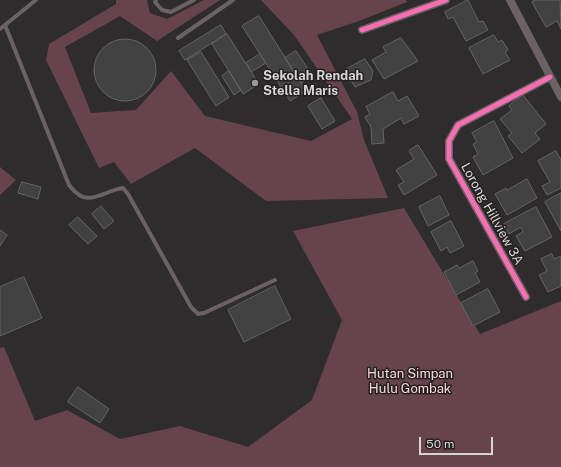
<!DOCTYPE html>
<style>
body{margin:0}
#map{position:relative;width:561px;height:467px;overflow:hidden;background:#2e2c2c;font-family:"Public Sans",sans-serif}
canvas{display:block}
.scale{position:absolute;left:419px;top:437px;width:74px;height:18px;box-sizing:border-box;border:2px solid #d7d4d4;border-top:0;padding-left:5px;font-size:12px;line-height:14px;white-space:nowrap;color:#d7d4d4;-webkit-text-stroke:3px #252122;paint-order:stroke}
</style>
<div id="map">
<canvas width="561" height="467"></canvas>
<div class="scale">50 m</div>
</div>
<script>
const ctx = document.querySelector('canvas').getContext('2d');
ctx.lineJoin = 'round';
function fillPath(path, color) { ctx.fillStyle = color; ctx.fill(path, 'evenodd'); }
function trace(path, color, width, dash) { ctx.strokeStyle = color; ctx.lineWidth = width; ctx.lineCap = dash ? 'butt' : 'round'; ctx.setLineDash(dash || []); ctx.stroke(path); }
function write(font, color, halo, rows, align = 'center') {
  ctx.font = font + ' "Public Sans",sans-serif'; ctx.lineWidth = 3; ctx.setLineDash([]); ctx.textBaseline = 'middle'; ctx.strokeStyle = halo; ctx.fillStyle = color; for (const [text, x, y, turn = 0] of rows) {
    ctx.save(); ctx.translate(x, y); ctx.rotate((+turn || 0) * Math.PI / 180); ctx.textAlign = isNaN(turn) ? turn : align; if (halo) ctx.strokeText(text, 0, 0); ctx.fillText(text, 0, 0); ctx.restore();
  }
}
fillPath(new Path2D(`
 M116 0H147L150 13 167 19 204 0H220L157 41 120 16 65 47 91 113 136 110 171 71 205 116 311 141 352 119 294 35 261 0H406L407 2 359 21 317 35 357 112 364 140 388 198 266 201 195 148 131 184 114 162 99 168 46 60 49 44 116 4Z
 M0 167 16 180 0 195Z
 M404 208 480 334 561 301V467H0V348L4 347 35 421 67 410 120 439 180 426 248 447 312 400 342 320 293 231Z`), '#67444d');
const building = new Path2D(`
 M468 0 479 22 483 21 488 30 466 41 453 17 448 19 445 12Z
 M536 0H560L561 29 557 21 546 27 532 2Z
 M259 16 306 91 290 101 242 26Z
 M221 25 226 34 185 60 179 51Z
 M227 34 259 84 243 94 212 44Z
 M494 35 498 42 502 40 508 50 505 52 510 60 483 74 469 48Z
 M401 38 418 61 384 79 372 60 386 52 383 47Z
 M94 70a31 31 0 1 1 62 0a31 31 0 1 1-62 0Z
 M296 51 313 76 301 83 285 58Z
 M201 52 229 97 216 106 187 60Z
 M260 54 266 63 251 72 246 63Z
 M365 59 373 71 371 80 355 87 345 70Z
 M229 71 241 90 234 95 222 76Z
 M393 92 398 101 407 96 419 116 404 124 401 118 383 129 384 143 372 144 371 127 365 117 370 114 366 107Z
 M523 95 546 124 535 133 540 139 522 153 508 136 512 133 500 119 512 110 509 106Z
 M321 98 335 121 322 129 308 106Z
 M494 121 513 158 483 175 473 157 478 154 473 144 477 142 472 133Z
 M418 145 437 175 404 195 398 185 404 182 396 170 414 159 409 151Z
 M556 151 561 160V188L547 195 542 186 550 182 538 161Z
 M527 179 537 198 507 215 495 194 506 188 507 190Z
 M22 182 41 187 38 199 18 193Z
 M561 193V231L545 202Z
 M440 196 449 215 428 226 419 207Z
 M101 206 114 221 104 229 92 214Z
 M536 207 552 237 525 251 516 236 523 232 521 227 509 234 504 224Z
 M78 217 97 236 88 244 69 225Z
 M451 221 464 246 450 253 447 247 441 251 431 232Z
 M0 230 7 235 0 246Z
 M552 254 554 259 561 256V286L548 292 539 275 547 271 541 259Z
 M473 261 478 271 475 273 480 282 456 295 444 272 457 265 459 268Z
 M24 277 42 318 0 336V287Z
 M275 286 291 319 244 342 228 310Z
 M488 289 500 312 473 326 461 303Z
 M78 387 109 409 100 423 68 402Z`);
fillPath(building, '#434242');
trace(building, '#666464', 1);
trace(new Path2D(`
 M156 0 155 2 162 10 171 12 194 0
 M5 25 36 0
 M0 29 5 25 69 185C72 188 74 192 78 194 90 205 109 189 123 188L128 194 191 307 198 314 204 313 275 280
 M178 38 233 0`), '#6a6263', 4);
trace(new Path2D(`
 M510 0 561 97
 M362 30 446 0
 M526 297 449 159V141L458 125 550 77`), '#6a6263', 8);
trace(new Path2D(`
 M362 30 446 0
 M526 297 449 159V141L458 125 550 77`), '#f96db3', 5);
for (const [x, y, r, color] of [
 [255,83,4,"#9c9999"]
]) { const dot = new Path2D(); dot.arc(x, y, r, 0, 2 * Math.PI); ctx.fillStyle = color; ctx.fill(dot); trace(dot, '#252122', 1.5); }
write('bold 13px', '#d7d4d4', '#252122', [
 ["Sekolah Rendah",263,76],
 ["Stella Maris",263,91]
], 'left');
write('13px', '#d7d4d4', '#252122', [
 ["Lorong Hillview 3A",492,214,61]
]);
write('13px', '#fad6de', '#252122', [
 ["Hutan Simpan",410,374],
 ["Hulu Gombak",410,389]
]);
</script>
